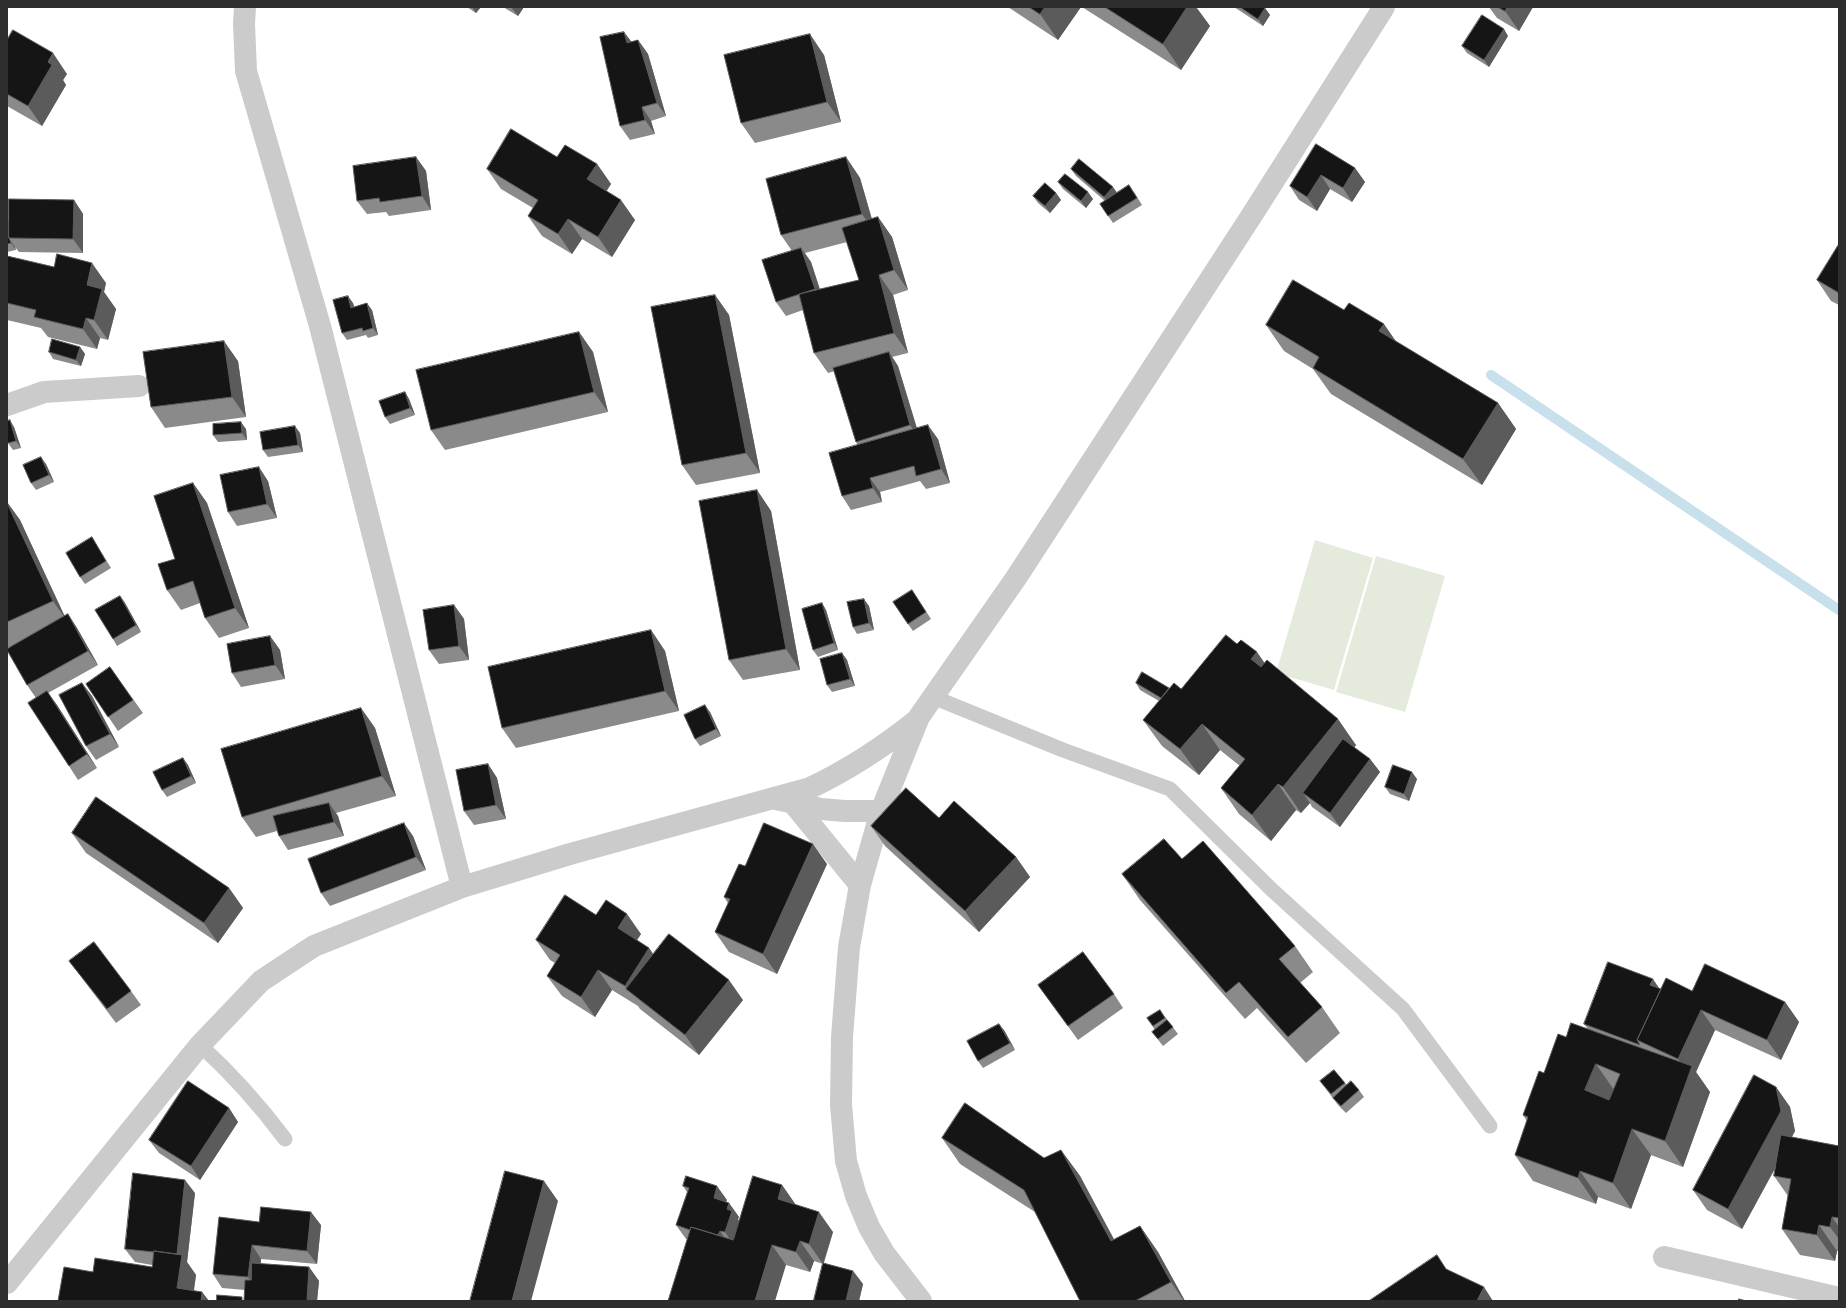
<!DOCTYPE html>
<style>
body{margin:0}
#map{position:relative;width:1846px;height:1308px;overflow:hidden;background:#fff;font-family:Raleway,sans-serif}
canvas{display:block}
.frame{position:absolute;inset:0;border:8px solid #2e2e2e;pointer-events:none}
</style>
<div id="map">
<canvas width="1846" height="1308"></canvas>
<div class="frame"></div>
</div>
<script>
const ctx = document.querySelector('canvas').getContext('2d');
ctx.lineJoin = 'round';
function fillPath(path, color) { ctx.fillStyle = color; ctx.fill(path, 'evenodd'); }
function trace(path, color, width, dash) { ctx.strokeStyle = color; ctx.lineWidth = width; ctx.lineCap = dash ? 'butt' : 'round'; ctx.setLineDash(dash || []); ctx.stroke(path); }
fillPath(new Path2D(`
 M1315 540 1373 558 1334 690 1276 673Z
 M1376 556 1445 576 1405 712 1336 692Z`), '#e5ebdc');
trace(new Path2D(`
 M1491 375 1839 610`), '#c8e0eb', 10);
trace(new Path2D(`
 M933 697 1063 750 1170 789 1271 889 1403 1009 1490 1126
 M200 1045C233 1075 258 1103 285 1139`), '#cbcbcb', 15);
trace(new Path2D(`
 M245 7 244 24 246 71 320 326 462 887
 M7 405 44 392 139 386
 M776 799 821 809 845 811H881
 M793 803 860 885
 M1664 1257 1839 1298
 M7 1283 200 1045 261 981 314 946 462 887 570 854 810 788C850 769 882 748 917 720
 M921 1301 884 1253 869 1227 856 1196 846 1161 841 1105 842 1037 849 947 860 885 881 811 919 717 1016 578 1252 215 1384 7`), '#cbcbcb', 22);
fillPath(new Path2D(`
 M467 7H481L476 13Z
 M503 7H524L518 16Z
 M1008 7H1081L1058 40Z
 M1082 7H1196L1210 26 1181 70Z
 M1234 7H1264L1270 15 1263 26Z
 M1489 7H1533L1519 31 1497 18Z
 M624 32 631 42 638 40 648 54 666 116 651 121 655 134 630 140 620 126Z
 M1508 36 1489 67 1467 53 1462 46Z
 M7 40 67 74 63 80 66 85 42 126 7 106Z
 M824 55 841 122 755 143 741 123Z
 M1316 144 1355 168 1365 182 1352 202 1330 189 1317 211 1299 200 1290 186Z
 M416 157 426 171 431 210 389 216 386 212 367 214 357 201Z
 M557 157 597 164 611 184 606 191 635 220 612 257 582 239 572 254 542 236 528 216 533 208 501 189 487 169Z
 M846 157 860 178 872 219 878 217 892 237 908 290 893 295 908 353 892 357 898 366 917 428 938 439 950 483 926 489 920 481 880 492 882 502 851 510 842 496 858 445 856 442 835 371 828 373 814 353 803 310 786 316 776 302 792 251 781 235ZM847 242 859 280 820 289 811 262 805 253Z
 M1071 169 1117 193 1134 192 1142 205 1113 223 1100 204 1105 201 1076 176Z
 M1058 182 1093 199 1086 208 1063 189Z
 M1056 193 1061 200 1050 213 1038 203 1033 196Z
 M74 200 83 214V253L19 252 15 247 16 250 7 252V218L8 220 9 223Z
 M1839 244V305L1831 301 1817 280Z
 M7 256 106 283 104 292 116 309 108 340 100 338 97 349 48 337 41 328 7 320Z
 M715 295 729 315 760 473 696 485 682 465Z
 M353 303 354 307 372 310 378 335 368 338 366 335 347 340 342 333Z
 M1266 325 1397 342 1498 403 1516 429 1482 485 1331 394 1313 369 1284 351Z
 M579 332 593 352 608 412 445 450 431 430Z
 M80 347 85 354 81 366 53 359 49 352Z
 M238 361 246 417 165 428 151 407Z
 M405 392 409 399 415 415 390 424 385 417Z
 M14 427 21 448 13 450 8 443Z
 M246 429 247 440 218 442 213 435Z
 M300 433 303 452 268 457 263 450Z
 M46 464 54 482 36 490 31 483Z
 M268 481 277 518 237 526 228 512Z
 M193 483 207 503 249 628 219 638 205 618 200 603 181 610 167 590 175 559Z
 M757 490 771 511 800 670 743 680 729 660Z
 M7 502 20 520 64 616 68 614 77 628 98 665 48 693 57 705 97 768 78 780 69 766 36 698 27 685 11 647 7 648Z
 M96 544 111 568 85 584 80 577Z
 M912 590 931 619 913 631 908 624Z
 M120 596 125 603 141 632 117 646 113 639Z
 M822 603 826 610 838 650 818 657 813 650Z
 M454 605 464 619 469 660 439 664 429 650Z
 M869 606 874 630 857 634 853 627Z
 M651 630 665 651 679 711 516 748 502 728Z
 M270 636 280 650 285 679 241 687 232 673Z
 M1237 644 1264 663 1356 745 1354 748 1370 759 1380 772 1340 827 1312 807 1310 803 1301 813 1296 810 1271 841 1239 814 1221 788 1240 766 1220 750 1199 775 1162 746 1143 720 1159 701 1140 690 1136 683 1169 688 1181 689Z
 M842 653 847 660 855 686 832 692 827 685Z
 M110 667 143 713 118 731 86 684Z
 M82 683 92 696 119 747 96 760 86 746Z
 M361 708 375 728 396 796 336 813 338 816 344 836 288 850 279 836 277 831 256 837 242 817Z
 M710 712 721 736 700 746 695 739Z
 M183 758 188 765 196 783 167 797 162 790Z
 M488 764 497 778 506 819 474 825 464 811Z
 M1417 779 1409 801 1390 794 1385 787Z
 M939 818 1016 857 1030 877 979 932 885 846 871 826Z
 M72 833 229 888 243 908 218 943 86 853Z
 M413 836 426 870 330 906 321 893Z
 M1182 859 1295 946 1313 972 1300 983 1322 1007 1340 1033 1306 1063 1257 1008 1245 1019 1140 900 1122 874Z
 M827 864 777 974 729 952 715 932 728 903 724 897 745 866Z
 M596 915 641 934 637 940 649 948 653 954 743 1000 699 1055 640 1009 638 1006 612 990 595 1017 562 996 547 976 555 963 550 960 536 940Z
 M69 961 131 991 141 1005 116 1023 79 974Z
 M1038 985 1114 994 1123 1008 1078 1040Z
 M1659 989 1692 991 1785 1002 1799 1022 1781 1060 1715 1030 1696 1072 1710 1092 1683 1167 1651 1155 1631 1209 1598 1197 1596 1204 1533 1181 1515 1155 1527 1121 1523 1115 1544 1073 1566 1037 1588 1029 1584 1024Z
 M1160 1010 1178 1034 1163 1046 1152 1032 1155 1030 1147 1018Z
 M1004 1030 1015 1050 983 1068 978 1061Z
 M1320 1081 1345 1083 1347 1085 1359 1090 1364 1097 1346 1113 1338 1105Z
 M1776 1087 1790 1107 1795 1131 1792 1137 1839 1146V1251H1837L1835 1261 1800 1255 1782 1229 1788 1196 1774 1176 1776 1167 1742 1229 1707 1210 1693 1190Z
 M229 1108 238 1122 200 1180 159 1153 149 1140Z
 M942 1138 1044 1158 1061 1150 1080 1176 1114 1240 1140 1226 1158 1252 1185 1301H1080L1035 1212 960 1164Z
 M782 1185 795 1204 833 1232 824 1263 853 1271 863 1284 859 1301H815L814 1300 823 1264 814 1261 810 1272 786 1265 686 1239 676 1225 687 1192 683 1186 727 1200 726 1202 729 1203 739 1217 738 1219 739 1222Z
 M195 1193 187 1262 196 1275 194 1291 202 1292 209 1301H58L93 1272 152 1267V1265L135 1262 125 1249Z
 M259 1222 321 1225 317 1264 261 1259V1264L309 1267 319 1281 317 1301H217L244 1300 245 1290 222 1288 213 1274Z`), '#8a8a8a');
fillPath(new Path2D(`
 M472 7H481L476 13Z
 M511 7H524L518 16Z
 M1045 7H1081L1058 40 1040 14Z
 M1187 7H1196L1210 26 1181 70 1163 44Z
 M1507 7H1533L1519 31 1505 11Z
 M1265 8 1270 15 1263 26 1258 19Z
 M1504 29 1508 36 1489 67 1484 60Z
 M624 32 634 45 627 43Z
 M810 34 824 55 841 122 827 102Z
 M638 40 648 54 666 116 657 103Z
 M53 53 67 74 63 80 66 85 42 126 28 106 48 62Z
 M642 107 651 121 655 134 645 120Z
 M416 157 426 171 431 210 422 196Z
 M846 157 860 178 876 234 862 214Z
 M597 164 611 184 601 200 587 179Z
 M1355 168 1365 182 1352 202 1343 188Z
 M1321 175 1330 189 1317 211 1307 197Z
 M1113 187 1118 194 1109 204 1104 197Z
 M1088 192 1093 199 1086 208 1081 201Z
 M1056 193 1061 200 1050 213 1045 206Z
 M74 200 83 214V253L73 239Z
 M621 200 635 220 612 257 598 237Z
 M878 217 892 237 908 290 894 270Z
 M7 218 8 220 13 238H10L7 227Z
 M568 219 582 239 572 254 558 234Z
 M10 240 15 247 16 250 11 243Z
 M801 248 811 262 824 303 815 289Z
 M92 263 106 283 104 292 116 309 108 340 94 320 87 285Z
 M879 275 893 295 908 353 894 333Z
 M715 295 729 315 760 473 746 453Z
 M348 296 353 303 356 314 351 308Z
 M367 303 372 310 378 335 373 328Z
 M86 318 100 338 97 349 83 329Z
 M1384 324 1402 350 1379 331Z
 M579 332 593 352 608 412 594 392Z
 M224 341 238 361 246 417 232 397Z
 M80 347 85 354 81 366 76 360Z
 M889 352 898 366 920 439 910 425Z
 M405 392 409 399 415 415 410 408Z
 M1498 403 1516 429 1482 485 1463 459Z
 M10 420 14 427 21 448 16 441Z
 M241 422 246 429 247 440 242 433Z
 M928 425 938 439 950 483 941 469Z
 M295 426 300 433 303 452 298 445Z
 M41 457 46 464 54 482 49 475Z
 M259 467 268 481 277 518 267 504Z
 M870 478 880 492 882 502 873 488Z
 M193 483 207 503 249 628 235 608Z
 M757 490 771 511 800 670 786 649Z
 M7 502 20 520 67 621 53 601Z
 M120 596 125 603 141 632 136 625Z
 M864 599 869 606 874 630 869 623Z
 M822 603 826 610 838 650 834 643Z
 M454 605 464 619 469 660 459 646Z
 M68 614 77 628 98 665 88 651Z
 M651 630 665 651 679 711 665 691Z
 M270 636 280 650 285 679 275 665Z
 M1257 652 1275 678 1251 659Z
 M842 653 847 660 855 686 850 679Z
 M82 683 92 696 119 747 110 734Z
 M47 691 57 705 97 768 87 754Z
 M705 705 710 712 721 736 716 729Z
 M361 708 375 728 396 796 382 776Z
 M1338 719 1356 745 1312 800 1303 793 1310 803 1301 813 1283 787Z
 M1202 724 1220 750 1199 775 1180 749Z
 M183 758 188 765 196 783 191 776Z
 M1370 759 1380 772 1340 827 1330 813Z
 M488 764 497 778 506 819 496 805Z
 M1412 772 1417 779 1409 801 1404 794Z
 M1278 784 1296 810 1271 841 1252 815Z
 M329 803 338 816 344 836 334 822Z
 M404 823 413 836 426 870 416 857Z
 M813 844 827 864 777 974 763 954Z
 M1016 857 1030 877 979 932 965 911Z
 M229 888 243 908 218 943 204 923Z
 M627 914 641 934 632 948 618 928Z
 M649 948 663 968 627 989 625 986Z
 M598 970 612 990 595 1017 581 997Z
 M1653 979 1661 991 1650 985Z
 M729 980 743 1000 699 1055 685 1035Z
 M1785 1002 1799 1022 1781 1060 1767 1040Z
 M1701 1010 1715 1030 1696 1072 1710 1092 1683 1167 1665 1141 1689 1074 1678 1059Z
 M999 1024 1004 1030 1015 1050 1010 1043Z
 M1596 1064 1614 1090 1603 1116 1585 1090Z
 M1776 1087 1790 1107 1795 1131 1742 1229 1728 1209Z
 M229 1108 238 1122 200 1180 191 1166Z
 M1632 1129 1651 1155 1631 1209 1613 1183Z
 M1061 1150 1080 1176 1129 1267 1111 1241Z
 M1580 1171 1598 1197 1596 1204 1578 1178Z
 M185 1180 195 1193 187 1262 196 1275 192 1301 177 1288V1255Z
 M544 1181 558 1201 531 1301H512Z
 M782 1185 796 1205 778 1199Z
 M717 1186 727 1200 723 1211 714 1198Z
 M729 1203 739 1217 738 1219 741 1224 734 1246 725 1232 727 1209Z
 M311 1212 321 1225 317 1264 307 1251Z
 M819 1212 833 1232 823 1264 809 1244Z
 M1832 1217 1839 1227V1239L1830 1227Z
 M1819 1225 1837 1251 1835 1261 1817 1235Z
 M1140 1226 1158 1252 1185 1301H1184L1171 1282Z
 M720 1231 729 1244 717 1238Z
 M800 1241 814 1261 810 1272 796 1252Z
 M252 1245 261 1259 258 1291 248 1277Z
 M772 1245 786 1265 775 1301H755Z
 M309 1267 319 1281 317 1301H307Z
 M853 1271 863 1284 859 1301H846Z
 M1484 1287 1493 1301H1477Z
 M202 1292 209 1301H201Z`), '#5b5b5b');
const building = new Path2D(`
 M1029 7H1045L1040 14Z
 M1105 7H1187L1163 44Z
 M1240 7H1264L1265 8 1258 19Z
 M1498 7H1507L1505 11Z
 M1482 15 1504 29 1484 60 1462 46Z
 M13 30 53 53 48 62 52 65 28 106 7 94V40Z
 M624 32 627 43 638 40 657 103 642 107 645 120 620 126 600 37Z
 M810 34 827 102 741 123 724 55Z
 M511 129 557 157 565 145 597 164 587 179 621 200 598 237 568 219 558 234 528 216 538 200 487 169Z
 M1316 144 1355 168 1343 188 1321 175 1307 197 1290 186Z
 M416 157 422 196 380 202 379 198 357 201 353 166Z
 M846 157 862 214 781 235 766 179Z
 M1079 159 1113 187 1104 197 1071 169Z
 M1065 174 1088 192 1081 201 1058 182Z
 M1045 183 1056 193 1045 206 1033 196Z
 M1129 185 1137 198 1108 216 1100 204Z
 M9 199 74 200 73 239 9 238Z
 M878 217 894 270 879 275 894 333 814 353 799 294 859 280 842 228Z
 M7 227 9 238 11 243 7 244Z
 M1839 244V293L1817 280Z
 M801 248 815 289 776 302 762 260Z
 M57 254 92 263 87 285 102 289 94 320 86 318 83 329 34 317 36 310 7 303V256L54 267Z
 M1293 280 1344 310 1349 303 1384 324 1379 331 1498 403 1463 459 1313 368 1319 357 1266 325Z
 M715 295 746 453 682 465 651 307Z
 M348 296 351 308 367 303 373 328 363 331 362 328 342 333 333 300Z
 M579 332 594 392 431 430 416 370Z
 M52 339 80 347 76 360 49 352Z
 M224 341 232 397 151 407 143 352Z
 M889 352 910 425 856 442 833 368Z
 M405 392 410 408 385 417 379 401Z
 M10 420 16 441 8 443 7 440V421Z
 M241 422 242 433 213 435V424Z
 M928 425 941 469 916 476 914 466 870 478 873 488 842 496 829 453Z
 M295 426 298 445 263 450 260 432Z
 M41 457 49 475 31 483 23 465Z
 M259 467 267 504 228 512 220 475Z
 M193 483 235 608 205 618 193 581 167 590 158 564 175 559 154 496Z
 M757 490 786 649 729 660 699 501Z
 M7 503 53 601 7 622Z
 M92 537 106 561 80 577 66 553Z
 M912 590 926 612 908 624 893 602Z
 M120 596 136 625 113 639 95 610Z
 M864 599 869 623 853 627 847 602Z
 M822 603 834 643 813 650 802 609Z
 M454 605 459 646 429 650 423 610Z
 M68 614 88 651 27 685 7 650V649Z
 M651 630 665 691 502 728 488 667Z
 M1226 635 1237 644 1241 640 1257 652 1251 659 1261 667 1267 660 1338 719 1283 787 1278 784 1252 815 1221 788 1245 759 1202 724 1180 749 1143 720 1174 683 1181 689Z
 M270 636 275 665 232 673 227 644Z
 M842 653 850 679 827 685 820 659Z
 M110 667 133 700 108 717 86 684Z
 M1142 672 1169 688 1161 698 1136 683Z
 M82 683 110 734 86 746 59 695Z
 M47 691 87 754 69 766 28 703Z
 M705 705 716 729 695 739 684 715Z
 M361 708 382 776 242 817 221 749Z
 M1343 739 1370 759 1330 813 1303 793Z
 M183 758 191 776 162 790 153 772Z
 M488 764 496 805 464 811 456 770Z
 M1393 765 1412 772 1404 794 1385 787Z
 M906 788 939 818 954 801 1016 857 965 911 871 826Z
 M96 797 229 888 204 923 72 833Z
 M329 803 334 822 279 836 273 816Z
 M404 823 416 857 321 893 308 859Z
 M764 823 813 844 763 954 715 932 730 899 724 897 739 864 745 866Z
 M1164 839 1182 859 1203 841 1295 946 1279 959 1322 1007 1288 1037 1239 982 1226 993 1122 874Z
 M565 895 596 915 606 900 627 914 618 928 649 948 625 986 598 970 581 997 547 976 560 955 536 940Z
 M669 934 729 980 685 1035 626 989Z
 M94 942 131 991 107 1009 69 961Z
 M1083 952 1114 994 1068 1026 1038 985Z
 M1608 962 1653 979 1650 985 1661 989 1637 1040 1640 1045 1584 1024Z
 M1705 964 1785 1002 1767 1040 1701 1010 1678 1059 1637 1040 1666 978 1692 991Z
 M1160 1010 1165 1018 1153 1026 1147 1018Z
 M1167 1020 1173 1027 1158 1039 1152 1032Z
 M1571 1023 1692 1066 1665 1141 1632 1129 1613 1183 1580 1171 1578 1178 1515 1155 1528 1117 1523 1115 1539 1071 1544 1073 1558 1034 1566 1037ZM1596 1064 1620 1074 1609 1100 1585 1090Z
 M999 1024 1010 1043 978 1061 967 1041Z
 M1334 1070 1345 1083 1331 1094 1320 1081Z
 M1754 1075 1776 1087 1781 1111 1728 1209 1693 1190Z
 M188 1081 229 1108 191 1166 149 1140Z
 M1351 1081 1359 1090 1341 1106 1333 1098Z
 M965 1103 1044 1158 1061 1150 1111 1241 1140 1226 1171 1282 1135 1301H1080L1024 1190 942 1138Z
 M1781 1135 1839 1146V1218L1832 1217 1830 1227 1819 1225 1817 1235 1782 1229 1791 1179 1774 1176Z
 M505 1171 544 1181 512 1301H470Z
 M133 1173 185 1180 177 1254 154 1251V1252L125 1249Z
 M686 1176 717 1186 714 1198 729 1203 727 1209 732 1211 725 1232 720 1231 718 1235 691 1227 690 1230 676 1225 689 1188 683 1186Z
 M753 1176 782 1185 778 1199 819 1212 809 1244 800 1241 796 1252 772 1245 755 1301H668L691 1227 733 1240Z
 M261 1207 311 1212 307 1251 252 1245 248 1277 213 1274 219 1217 259 1222Z
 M154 1251 182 1255 177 1288 202 1292 201 1301H58L64 1267 93 1272 95 1258 152 1267Z
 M1437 1255 1446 1269 1484 1287 1477 1301H1369Z
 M252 1263 309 1267 307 1301H244L245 1280H251Z
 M823 1263 853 1271 846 1301H818L814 1300Z
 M217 1295 242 1297V1301H217Z
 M1739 1299 1746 1301H1739Z`);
fillPath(building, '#151515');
trace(building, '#5b5b5b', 1);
</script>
